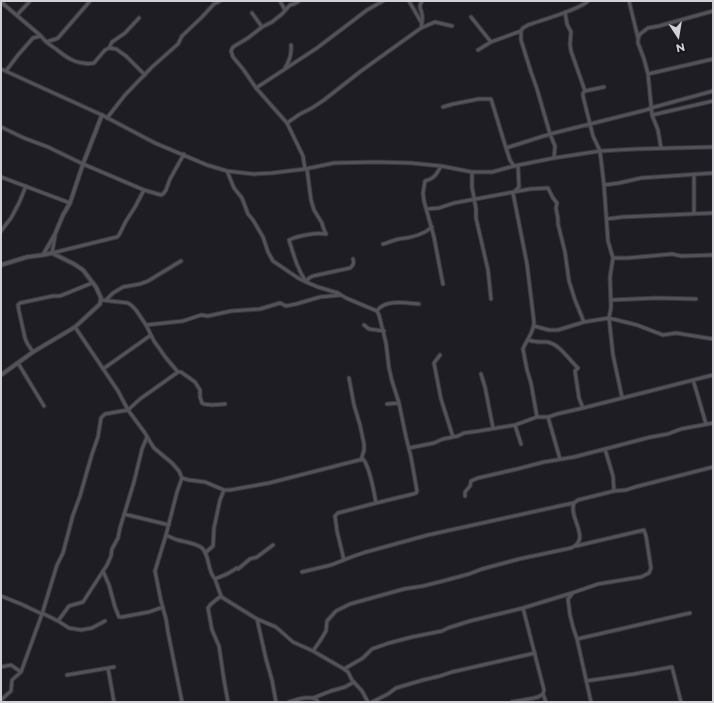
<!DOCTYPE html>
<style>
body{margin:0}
#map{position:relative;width:714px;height:703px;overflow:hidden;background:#1d1d23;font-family:Montserrat,sans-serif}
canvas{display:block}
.frame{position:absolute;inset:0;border:2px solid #d1d1d6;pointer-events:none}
.north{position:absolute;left:658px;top:16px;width:40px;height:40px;-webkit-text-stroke:3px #14131a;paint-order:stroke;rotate:168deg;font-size:11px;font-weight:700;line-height:16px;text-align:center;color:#d1d1d6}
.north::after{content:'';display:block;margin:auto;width:14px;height:18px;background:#d1d1d6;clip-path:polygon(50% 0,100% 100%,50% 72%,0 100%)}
</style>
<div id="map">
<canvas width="714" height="703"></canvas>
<div class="frame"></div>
<div class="north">N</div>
</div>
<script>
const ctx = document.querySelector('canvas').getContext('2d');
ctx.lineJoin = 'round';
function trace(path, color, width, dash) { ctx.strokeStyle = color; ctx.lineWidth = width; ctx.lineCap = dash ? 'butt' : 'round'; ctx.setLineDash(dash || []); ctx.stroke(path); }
const minor = new Path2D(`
 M280 1 285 10
 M299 1 294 4 290 5 282 14 272 22 262 27 248 38 233 47 231 51 233 57 243 69 256 88 287 123 303 156 305 169
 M409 1 421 22
 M629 1 638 38
 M1 2 41 36C45 42 50 45 56 49 67 58 78 66 94 63L105 50 109 48 116 49 126 56 145 75
 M565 12 567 24 571 32 570 44 571 51 585 91 583 93V96L593 136 600 151 604 185 608 241 613 258 610 277 611 307 609 318 613 355 622 397
 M252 13 262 27
 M17 15 30 1
 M471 17 491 42
 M421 28 435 22 452 26
 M521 31V40L531 72 537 89 550 134 555 146 554 158
 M46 42 56 39 58 38 90 1
 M109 48 112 42 125 33 139 18
 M478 50 491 42 521 31 523 28 528 25C542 20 579 10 588 1
 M285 68C290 60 292 54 291 45
 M1 69 102 115 155 143 207 165 227 171 253 174 272 173 305 169 334 163 376 162 411 163 441 166 472 172H492L514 166 554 158 600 151 636 149 713 147
 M6 71 18 55 33 38 41 36
 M648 74 713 59
 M256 88 317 48 367 10 383 1
 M585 91 604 87
 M443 107 453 104 479 99H491L506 148 510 160 514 166
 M652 115 713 101
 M107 118 125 95 152 67 178 44 182 36 201 18 214 4 220 1
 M287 123 300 114 312 108 324 100 361 71 421 28C422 24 423 19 422 14 421 8 418 8 422 1
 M1 127 24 138 48 147 83 164 144 190 161 195 163 194 166 190 170 179 184 154
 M506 148 550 134 646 110 651 108 713 91
 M661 148 658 130 652 115 648 74 644 59 638 43V39L640 34 648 28 659 26 713 11
 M518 165 519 187 513 193 527 264 534 322C534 333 526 340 523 349L527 370 531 383 537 417
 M441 166C436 175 435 178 425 181L423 193 424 201 434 237 441 274 443 284
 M307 169 311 200 314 210 322 223 323 227 326 234
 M227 171 234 188 242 198 248 214 253 220 263 237 268 252 273 261 298 278 306 282 318 287 338 293 346 298 365 306 377 311 379 315 386 343 389 368 392 381 399 403 406 437 411 457 417 491 416 493 413 494 376 503 338 513 335 516 337 531 344 560
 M472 172V187L476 209V218L488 270 491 299
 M1 177 70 203
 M604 185 619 183 641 178 713 173
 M427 209 439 208 454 203 530 189 548 188 553 198 557 203 556 208 558 219V224L565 252 569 281 575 300 584 322
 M694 214V174
 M607 219 622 217 713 213
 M1 231 11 218 19 203 26 186
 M326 234C316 232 298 236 289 240 294 256 297 268 306 282L309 278 313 276 350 268C354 265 354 263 353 259
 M55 236 52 253 117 237 119 235 126 221 135 207 144 190
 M383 244C388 243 393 240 399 239 410 238 423 235 432 227
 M613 258H628L672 254 681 256 713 255
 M102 300 128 303 131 305 136 310 146 325 154 341 166 358 178 372H181L195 382 200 390V397L202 403 204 404 212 405 225 404
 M106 300 113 293 123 287 140 284 148 281 181 261
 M611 300 657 298 696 299
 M377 311C385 299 406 303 419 304
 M146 325 183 321 201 315 208 316 231 311 260 309 280 303 286 306 296 304 320 297 341 295
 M364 325 369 329 384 331
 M534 326 549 330H558L584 322 609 318 637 325 663 335 676 333 713 339
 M75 327 118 391 128 410 145 433 149 440 154 448 172 463 179 471 182 478 177 492 166 535 155 571 161 601 166 619 168 632 182 702
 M528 340C532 341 536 342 541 342 541 342 546 342 547 342 560 344 569 360 578 368L575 371 579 398 583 408
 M33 352 27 343 25 338 19 311 18 305 20 303 53 296H60L92 283
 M440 355 434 363 441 399 453 437
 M18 363 44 406
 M103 369 151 335
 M481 374 485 387 493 428
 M349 378 354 405 360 425 364 444V450L361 460
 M693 380 697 393 706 424
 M387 404 399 403
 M548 417 560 459
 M515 425 521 444
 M409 448 434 443 443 439 458 436 464 433 479 431 515 425 537 417H548L557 414 583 408 713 375
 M605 449 613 476 614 491
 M182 478 189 480 205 482 224 490H230L269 483 363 459C370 467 374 492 376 503
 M465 496V492L470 486 471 481 478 478 517 469 544 462 574 457 651 437 668 434 681 429 713 423
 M124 514 169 525
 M166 535C170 537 174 539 178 540 185 542 196 543 202 548 210 555 207 571 215 579L221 596 223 598 257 619 276 627 293 642 313 651 344 669 348 672 352 680 362 691 368 702
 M205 553 213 546 214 528 220 500 224 490
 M103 571 109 585 115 607 119 617H122L149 612 163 607
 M302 572 331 565 354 556 366 552 428 535 573 503
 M215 579 227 574 237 568 238 569 250 559 257 557 273 545
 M572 594 568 599 570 615 573 627 577 639 591 702
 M1 596 21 604 42 614 57 565 63 553 73 515 80 496 92 454 98 437 101 418 105 414 128 410 140 399 178 372
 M221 596 211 604 208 608 212 630 219 646 224 680 228 702
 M523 608 572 593 598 584 641 577 649 573 651 568 646 536 644 530 576 546
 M42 613 58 621 69 628 81 630 92 628 105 621
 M257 619 266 659 272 680 276 702
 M58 621 69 606 83 602 107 565 111 556 112 549 118 538 120 528 134 482 142 449 147 437
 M577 639 690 613
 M313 651 320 641 326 631 327 621 336 611 350 604 404 589 423 586 443 581 469 574 482 569 519 559 571 548C592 539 568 518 574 503L578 500 614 491 626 490 635 487 713 467
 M1 667 11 665 21 672
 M108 668 114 702
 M344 669 363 658 372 649 389 643 412 637 442 631 448 628 470 621 523 608 544 690 543 694 538 697 534 698 512 702
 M67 675 114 667
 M586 681 634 674 672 667 681 702
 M543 694 546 702
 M313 698 331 691 345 687 354 682
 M1 700 11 691 12 680 21 672 42 614
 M289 702C299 699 307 696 316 699L318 702
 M372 702 388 694 396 688 423 680 440 676 452 672 535 653`);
const tertiary = new Path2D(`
 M1 265 27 257 43 255 55 234 63 215 70 203 83 164 102 115
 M1 375 33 352 75 327 100 304 101 298 96 287 83 270 74 264 52 253 43 255`);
trace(minor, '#37373d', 5);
trace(tertiary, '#37373d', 5.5);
trace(minor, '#53525a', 3);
trace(tertiary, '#53525a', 3.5);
</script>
